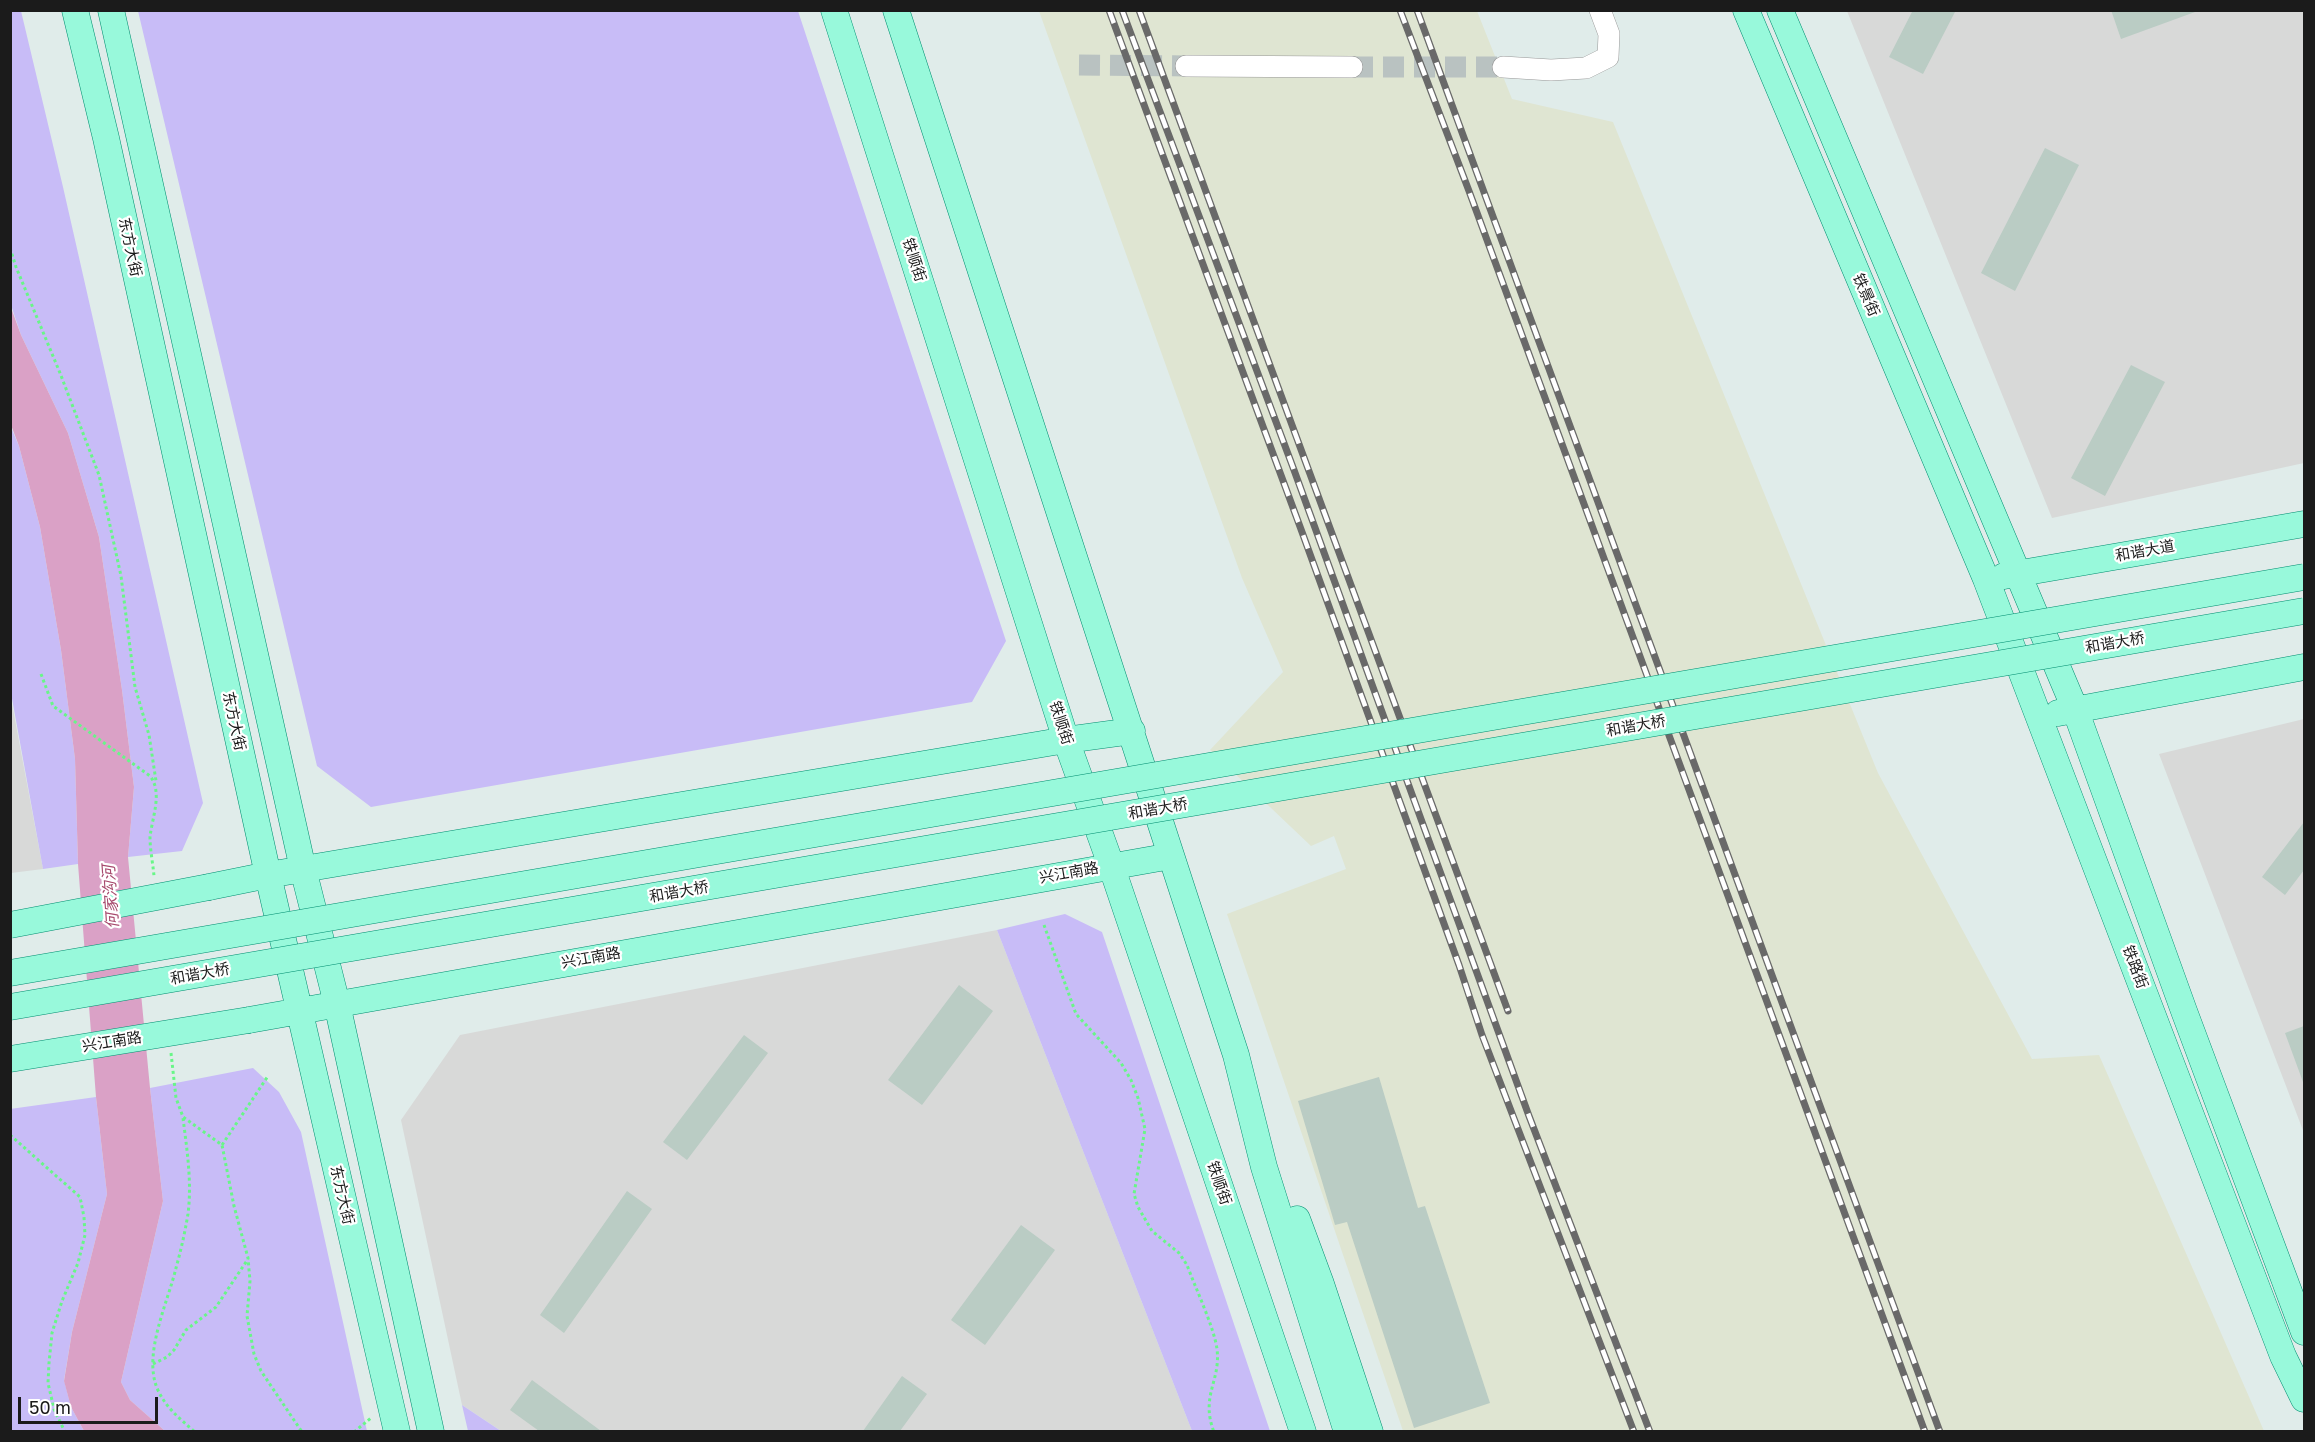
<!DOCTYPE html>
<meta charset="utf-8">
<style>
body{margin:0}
#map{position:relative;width:2315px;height:1442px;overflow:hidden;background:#e0ecea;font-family:"Golos Text",sans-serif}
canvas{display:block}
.frame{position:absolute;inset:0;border:12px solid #1b1b1b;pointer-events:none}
.scale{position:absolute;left:18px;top:1397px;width:140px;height:27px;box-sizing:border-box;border:3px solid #1b1b1b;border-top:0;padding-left:8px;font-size:18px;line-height:21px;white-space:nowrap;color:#1b1b1b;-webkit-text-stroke:4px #fff;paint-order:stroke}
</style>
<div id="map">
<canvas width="2315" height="1442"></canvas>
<div class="frame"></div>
<div class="scale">50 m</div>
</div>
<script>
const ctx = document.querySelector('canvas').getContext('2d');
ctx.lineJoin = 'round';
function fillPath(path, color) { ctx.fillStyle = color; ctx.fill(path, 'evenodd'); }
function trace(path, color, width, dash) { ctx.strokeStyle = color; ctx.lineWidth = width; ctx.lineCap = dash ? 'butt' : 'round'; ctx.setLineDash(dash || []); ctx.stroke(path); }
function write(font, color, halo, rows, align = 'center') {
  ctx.font = font + ' "Golos Text","Noto Sans SC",sans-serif'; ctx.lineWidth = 4.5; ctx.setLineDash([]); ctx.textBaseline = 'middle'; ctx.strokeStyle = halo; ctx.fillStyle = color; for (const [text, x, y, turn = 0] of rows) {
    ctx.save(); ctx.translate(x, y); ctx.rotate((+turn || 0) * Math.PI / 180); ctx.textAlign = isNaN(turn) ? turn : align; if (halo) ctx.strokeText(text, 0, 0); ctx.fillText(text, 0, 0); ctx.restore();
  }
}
fillPath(new Path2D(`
 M1847 11H2304V463L2052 518Z
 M10 693 43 869 11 873H10Z
 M2304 719V1133L2159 754Z
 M997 930 1192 1431H501L462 1405 401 1120 460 1035Z`), '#d8d9d8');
fillPath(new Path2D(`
 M1039 11H1477L1512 99 1613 122 1878 773 2032 1059 2099 1055 2264 1431H1403L1227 914 1346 869 1334 836 1311 846 1210 750 1283 672 1242 578Z`), '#dfe5d2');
fillPath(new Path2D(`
 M10 11H21L63 187 203 803 182 851 128 857 134 787 122 690 99 537 68 433 21 335 11 305Z
 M138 11H798L1006 641 972 702 371 807 317 766Z
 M10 425 19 446 40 527 61 650 75 759 78 864 43 869 11 693Z
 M1065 914 1102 932 1270 1431H1192L997 930Z
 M253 1068 279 1092 301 1132 367 1431H165L130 1400 121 1382 163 1201 150 1088Z
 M96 1097 107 1194 72 1332 64 1380 71 1407 84 1431H11L10 1109Z
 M462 1405 501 1431H468Z`), '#c8bcf7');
fillPath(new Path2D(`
 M10 305 21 335 68 433 99 537 122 690 134 787 128 857 150 1088 163 1201 121 1382 130 1400 165 1431H84L71 1407 64 1381 72 1332 107 1194 96 1097 78 864 75 759 61 650 40 527 19 446 11 425Z`), '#daa1c6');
fillPath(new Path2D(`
 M1913 10H1956L1923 74 1889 57Z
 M2111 10H2194L2195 12 2121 39Z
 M2045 148 2079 165 2015 291 1981 273Z
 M2131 365 2165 382 2105 496 2071 478Z
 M2304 822V870L2285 895 2262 877Z
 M959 985 993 1011 922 1105 888 1080Z
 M2304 1026V1081L2303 1082 2285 1033Z
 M744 1035 768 1053 687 1160 663 1142Z
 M1379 1077 1418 1208 1425 1206 1490 1403 1414 1428 1347 1222 1335 1225 1298 1101Z
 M627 1191 652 1209 564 1333 540 1315Z
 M1021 1225 1055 1250 985 1345 951 1320Z
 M902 1376 927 1394 900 1431H863Z
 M532 1380 601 1431H539L510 1410Z`), '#baccc4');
trace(new Path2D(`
 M1079 65 1186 66
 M1352 67H1503`), '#b9c2c1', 21, [21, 10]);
const minor = new Path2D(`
 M1186 66 1352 67
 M1503 67 1551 70 1586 68 1608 57 1609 34 1600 10`);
const major = new Path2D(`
 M75 10 106 138 268 875 397 1432
 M111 10 303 869 337 1004 431 1432
 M834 10 1066 740 1111 865 1303 1432
 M896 10 1236 1055 1264 1167 1347 1432
 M1746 10 1986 579 2283 1356 2304 1399
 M1780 10 2075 709 2184 1011 2304 1332
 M2004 576 2304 524
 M2058 713 2304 667
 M209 887 268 875 1066 740 1132 731
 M249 1020 1171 856
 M1297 1219 1321 1284 1370 1432`);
trace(minor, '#989898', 22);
trace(major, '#038e71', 27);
trace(new Path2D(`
 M10 248 16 267 60 373 99 475 121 576 135 687 149 735 156 781
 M41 674 53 706 150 776C163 792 152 818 150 837 150 850 153 864 154 876
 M1044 925 1076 1014 1121 1063 1131 1080 1138 1098 1145 1129 1134 1194 1138 1207 1152 1231 1179 1253 1187 1265C1195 1287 1214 1327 1217 1349 1221 1381 1200 1396 1214 1432
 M171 1053 176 1098 183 1117 222 1145 234 1206 248 1258 250 1281 247 1316 254 1354 261 1371 302 1432
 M183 1118C187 1150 192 1182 188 1214 185 1232 181 1250 176 1268 168 1302 143 1353 157 1388 165 1407 179 1418 195 1432
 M10 1135 80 1197 84 1217 85 1235 78 1263 62 1301 52 1333 49 1363 48 1383 54 1409 65 1432
 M222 1145 268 1076
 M153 1364 167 1357 174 1350 186 1330 216 1307 248 1259
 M354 1432 371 1418`), '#68f688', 3, [3, 3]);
trace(minor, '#fff', 21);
trace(major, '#98f9db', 26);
const rail = new Path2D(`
 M1109 10 1302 532 1459 965 1482 1035 1634 1432
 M1122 10 1294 470 1529 1116 1650 1432
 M1139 10 1508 1011
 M1400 10 1469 191 1925 1432
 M1417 10 1940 1432`);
trace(rail, '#696969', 7);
trace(rail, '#fff', 4.5, [14]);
const majorBridge = new Path2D(`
 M10 925 209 887
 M10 973 2304 577
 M10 1007 2304 611
 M10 1059 249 1020`);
trace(majorBridge, '#038e71', 27, []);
trace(majorBridge, '#98f9db', 26);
write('15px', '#1b1b1b', '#fff', [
 ["东方大街",130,247,78],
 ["铁顺街",914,260,72],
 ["铁景街",1866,295,67],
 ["和谐大道",2145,551,-10],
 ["和谐大桥",2115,643,-10],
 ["东方大街",234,721,78],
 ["铁顺街",1061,723,72],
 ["和谐大桥",1636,726,-10],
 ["和谐大桥",1158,809,-10],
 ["兴江南路",1069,873,-10],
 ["和谐大桥",679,892,-10],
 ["兴江南路",591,958,-10],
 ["铁路街",2135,967,69],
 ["和谐大桥",200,974,-10],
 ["兴江南路",112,1042,-9],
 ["铁顺街",1219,1183,71],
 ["东方大街",342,1195,77]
]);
write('italic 16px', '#a74b6e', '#fff', [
 ["何家沟河",111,897,-94]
]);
</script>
